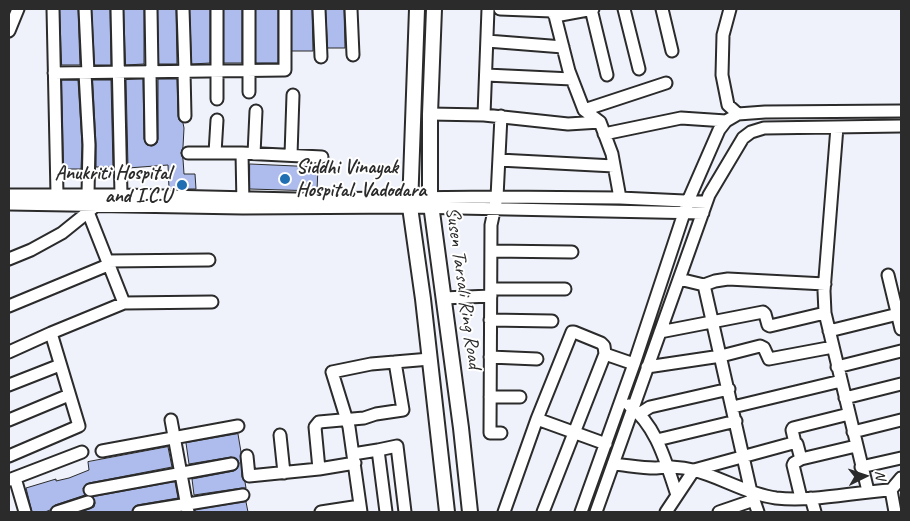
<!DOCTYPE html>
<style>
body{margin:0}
#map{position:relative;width:910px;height:521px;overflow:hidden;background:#eff2fb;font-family:Caveat,sans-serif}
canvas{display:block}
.frame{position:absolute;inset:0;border:10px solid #2b2b2b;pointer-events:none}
.north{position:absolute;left:840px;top:451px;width:50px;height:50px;-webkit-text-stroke:4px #fff;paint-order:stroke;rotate:86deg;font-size:14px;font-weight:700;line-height:20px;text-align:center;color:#2b2b2b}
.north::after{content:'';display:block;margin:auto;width:18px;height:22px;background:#2b2b2b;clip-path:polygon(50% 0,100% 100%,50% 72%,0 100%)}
</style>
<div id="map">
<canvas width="910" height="521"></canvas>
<div class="frame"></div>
<div class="north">N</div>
</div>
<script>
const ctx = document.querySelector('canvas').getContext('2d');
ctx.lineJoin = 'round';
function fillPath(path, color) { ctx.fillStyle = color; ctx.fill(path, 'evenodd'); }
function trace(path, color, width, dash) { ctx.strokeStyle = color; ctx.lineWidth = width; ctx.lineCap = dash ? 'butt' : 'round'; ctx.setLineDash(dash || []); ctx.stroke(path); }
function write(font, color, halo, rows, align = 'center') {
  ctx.font = font + ' Caveat,sans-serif'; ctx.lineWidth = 4; ctx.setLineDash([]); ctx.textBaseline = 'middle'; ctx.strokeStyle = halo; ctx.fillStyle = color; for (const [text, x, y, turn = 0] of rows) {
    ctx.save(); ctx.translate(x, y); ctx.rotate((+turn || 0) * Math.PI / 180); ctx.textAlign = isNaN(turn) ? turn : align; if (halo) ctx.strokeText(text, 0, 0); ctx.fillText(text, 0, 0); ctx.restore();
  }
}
const building = new Path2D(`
 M60 9H78L80 65H62Z
 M92 9H110L111 65H95Z
 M124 9H144V64L126 65Z
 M158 9H176L177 64H159Z
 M190 9H210V63L192 64Z
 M224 9H242V63H224Z
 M256 9H278V63H256Z
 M292 9H312L313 51H292Z
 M326 9H344L345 48H328Z
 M143 79 144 139 147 145 152 146 157 143 158 139V79H177L178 116 179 120 183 123 184 128 183 147 181 153 183 159 184 174H195L196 189H169L168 165 128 168 126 80Z
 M62 80H78L82 145 81 169H64Z
 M93 80H111L113 167H96V145Z
 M250 164 318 167 317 191 250 189Z
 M238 434 241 452 242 477 245 482 246 488H242L194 495 192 479 234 471 237 469 239 463 237 459 231 457 189 464 186 443Z
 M168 447 172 467 89 483 83 488 85 495 55 505 50 510 45 512H32L26 488 56 479V481L69 478 89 470 88 462Z
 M175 482 178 498 137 505 134 507 132 512H81L94 507 95 503 93 497Z
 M246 502 248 512H195V510Z`);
fillPath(building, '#adbcec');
trace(building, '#2b2b2b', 1);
const minor = new Path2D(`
 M53 9 57 194
 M85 9 88 73
 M117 9 121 195
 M151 9 152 72
 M183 9 185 71
 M217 9V99
 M249 9V92
 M319 9 321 57
 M351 9 353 55
 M488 9 484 115 568 124 600 122
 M500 9 552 11
 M550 9 555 16 569 71 584 110 600 122 612 154 620 198
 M591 9 607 75
 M624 9 639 69
 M662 9 672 51
 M730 9 723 35 722 75 728 105 738 114
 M555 16 593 9
 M9 31 18 9
 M487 41 563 47
 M184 71 185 116
 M150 72 151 139
 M54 73 285 70V9
 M85 73 89 145 88 194
 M486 75 572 79
 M584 110 666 83
 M430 114 484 115
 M501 116 497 197 491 225 490 433H501
 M837 127 824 291 825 313 868 491
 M604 134 681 118 726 121
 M188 153H242
 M215 153 217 120
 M254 154 256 111
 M291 155 293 95
 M499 160 614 166
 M9 195H121L295 199 497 197 620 198 706 202
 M9 204 243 208 410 207 703 213
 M243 204 242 153 322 157
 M88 212 124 303 212 302
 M491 251 572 252
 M9 259 31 250 62 233 93 208
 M107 261 209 260
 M888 275 901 329
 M679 279 704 285 751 492 758 512
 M704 285 715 281 728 279 825 284
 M491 289H565
 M443 298 491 296
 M9 306 108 265
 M490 320 552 321
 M829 331 898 314
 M660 332 763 312 765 314 768 325 770 326 825 313
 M9 352 51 333
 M605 354 634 364
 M490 357 537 359
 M647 367 721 356 760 346 764 348 769 359 833 347
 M837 367 901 351
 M9 385 60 365
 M490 397H520
 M845 398 901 384
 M629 405C657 426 666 463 677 495
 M733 407 841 381
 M639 414 650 407 729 389
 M537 419 606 444
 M9 420 69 395
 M171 420 188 512
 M853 432 901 420
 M280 435 284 473
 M657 440 736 421
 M795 443 792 430 793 428 849 414
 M378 450 397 446 405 512
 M102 451 238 426
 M353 454 378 450 386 512
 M9 456 79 426 51 333 124 303
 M247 456 249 476 319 469 355 463
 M801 459 856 446
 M613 464C626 465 641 468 655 468 668 467 679 466 693 470 721 477 747 494 776 498 814 502 853 492 891 490L901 478
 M861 467 901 458
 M319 469 315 427 319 422 364 418 376 414 403 410 395 362
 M15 478 25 512
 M9 480 82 452
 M90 490 232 464
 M891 490 895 512
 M811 498 815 512
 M57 512 88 502
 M139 512 243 495
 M321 512 360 506
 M361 512 349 427 332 372 371 364 430 359
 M504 512 537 419 572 332H574L601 343 604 346 605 354 543 512
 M581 512 634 364 688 201 719 130 726 121 738 114 765 112 901 111
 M596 512 709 195 743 138 751 132 764 128 901 126
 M666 512 694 470 793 443 797 444 801 459 794 463 793 465 801 498
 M719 512 754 500`);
const major = new Path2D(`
 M417 9 410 207 423 299 447 512
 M434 9 430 114V197L461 428 470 512`);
trace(minor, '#2b2b2b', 15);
trace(major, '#2b2b2b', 18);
trace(minor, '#fff', 11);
trace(major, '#fff', 14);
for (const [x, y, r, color] of [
 [285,179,6,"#1f6fb2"],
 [182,185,6,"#1f6fb2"]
]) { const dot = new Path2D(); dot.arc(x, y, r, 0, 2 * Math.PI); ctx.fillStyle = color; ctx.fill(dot); trace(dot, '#fff', 2); }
write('bold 20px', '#2b2b2b', '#fff', [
 ["Siddhi Vinayak",296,168],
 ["Hospital, Vadodara",296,191],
 ["Anukriti Hospital",171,174,"right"],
 ["and I.C.U",171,197,"right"]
], 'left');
write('20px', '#2b2b2b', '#fff', [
 ["Susen Tarsali Ring Road",463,288,82]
]);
</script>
